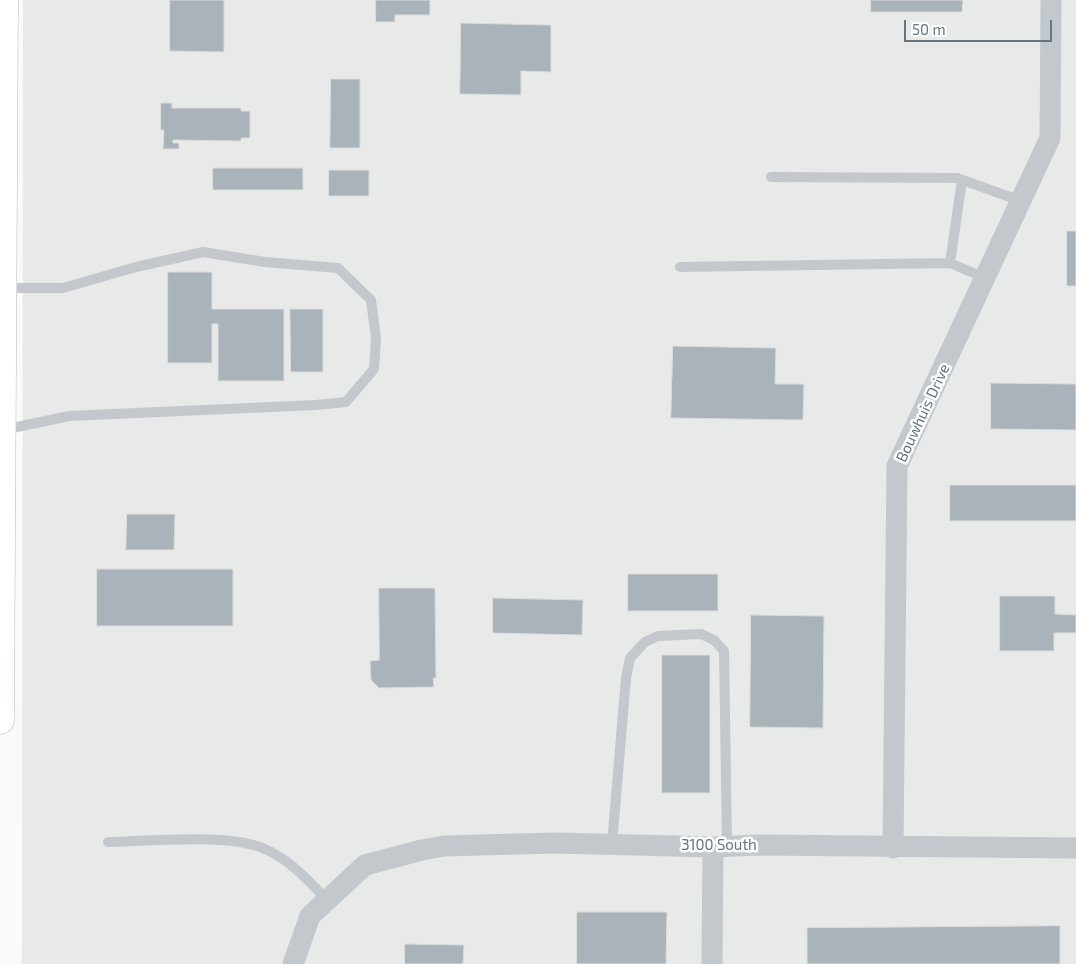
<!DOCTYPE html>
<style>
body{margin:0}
#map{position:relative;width:1076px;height:964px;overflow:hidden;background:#fafaf8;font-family:"Exo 2",sans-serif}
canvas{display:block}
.scale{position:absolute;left:904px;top:20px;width:148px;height:22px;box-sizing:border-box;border:2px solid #657683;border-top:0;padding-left:6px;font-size:15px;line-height:18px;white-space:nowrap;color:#657683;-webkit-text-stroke:4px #fff;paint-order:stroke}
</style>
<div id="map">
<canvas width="1076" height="964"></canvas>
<div class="scale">50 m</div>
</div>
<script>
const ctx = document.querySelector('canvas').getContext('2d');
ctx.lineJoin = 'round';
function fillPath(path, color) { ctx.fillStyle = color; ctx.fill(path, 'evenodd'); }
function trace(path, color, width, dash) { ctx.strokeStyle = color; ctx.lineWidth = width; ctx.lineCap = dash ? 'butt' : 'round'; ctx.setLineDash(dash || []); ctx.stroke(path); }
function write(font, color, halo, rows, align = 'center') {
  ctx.font = font + ' "Exo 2",sans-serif'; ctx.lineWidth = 5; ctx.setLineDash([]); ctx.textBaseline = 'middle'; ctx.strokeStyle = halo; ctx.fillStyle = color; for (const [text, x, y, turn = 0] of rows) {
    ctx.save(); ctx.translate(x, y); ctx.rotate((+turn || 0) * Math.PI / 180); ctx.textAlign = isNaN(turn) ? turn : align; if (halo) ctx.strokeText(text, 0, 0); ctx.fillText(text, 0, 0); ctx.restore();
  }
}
fillPath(new Path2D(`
 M23 0H1076V964H22Z`), '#e8e9e9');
const building = new Path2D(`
 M170 0H224V52L170 51Z
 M376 0H430V15H395V22H376Z
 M871 0H963L962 12H871Z
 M461 23 551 25V72L521 71V95L460 94Z
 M331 79H360V148H330Z
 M161 103H172V108H241V111H250V138H241V141L173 140V143H179V149H163L164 130H161Z
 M213 168H303V190H213Z
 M329 170H369V196H329Z
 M1067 231H1076V286H1067Z
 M168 272H212V309H284V381H218V324H212V363H168Z
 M290 309H323V372H291Z
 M673 346 776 348 775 384H804L803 420 671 418Z
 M991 383 1076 384V430L991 429Z
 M950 485H1076V521H950Z
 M127 514H175L174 550H126Z
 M97 569H233V626H97Z
 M628 574H718V611H628Z
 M379 588H435L436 678H433L434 687 379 688 371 680 370 661 379 660Z
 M1000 596H1055V614L1076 615V633H1054V651H1000Z
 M493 598 583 600 582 635 493 633Z
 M751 615 824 616 823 728 750 727Z
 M662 655H710V793H662Z
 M577 912H667L666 964H577Z
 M1060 926V964H807V928Z
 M405 944 464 945 463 964H405Z`);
fillPath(building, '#aab3b9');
trace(building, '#dcdcda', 1);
const primary = new Path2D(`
 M0 720 4 0`);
trace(primary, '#b5babe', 29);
trace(new Path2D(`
 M771 177 957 178 1021 201
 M962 180 950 263 985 278
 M680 267 950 263
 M3 430 69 416 316 405 346 402 374 369 376 338 371 300 338 268 265 262 203 252 136 267 63 288H4
 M108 842C148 841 229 833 265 849 289 859 309 881 327 900
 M612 844 626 678 630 658 645 642 658 636 701 634 714 640 724 651 727 846`), '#c3c8cc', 10);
trace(new Path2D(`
 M893 848 897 466 1050 138 1051 0
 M293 964 310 916 365 865 422 850 444 846 555 843 713 847 759 845 1076 848
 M712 964 713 847`), '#c3c8cc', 21);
trace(primary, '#fff', 28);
write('15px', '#657683', '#fff', [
 ["Bouwhuis Drive",923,413,-65],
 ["3100 South",719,845]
]);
</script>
